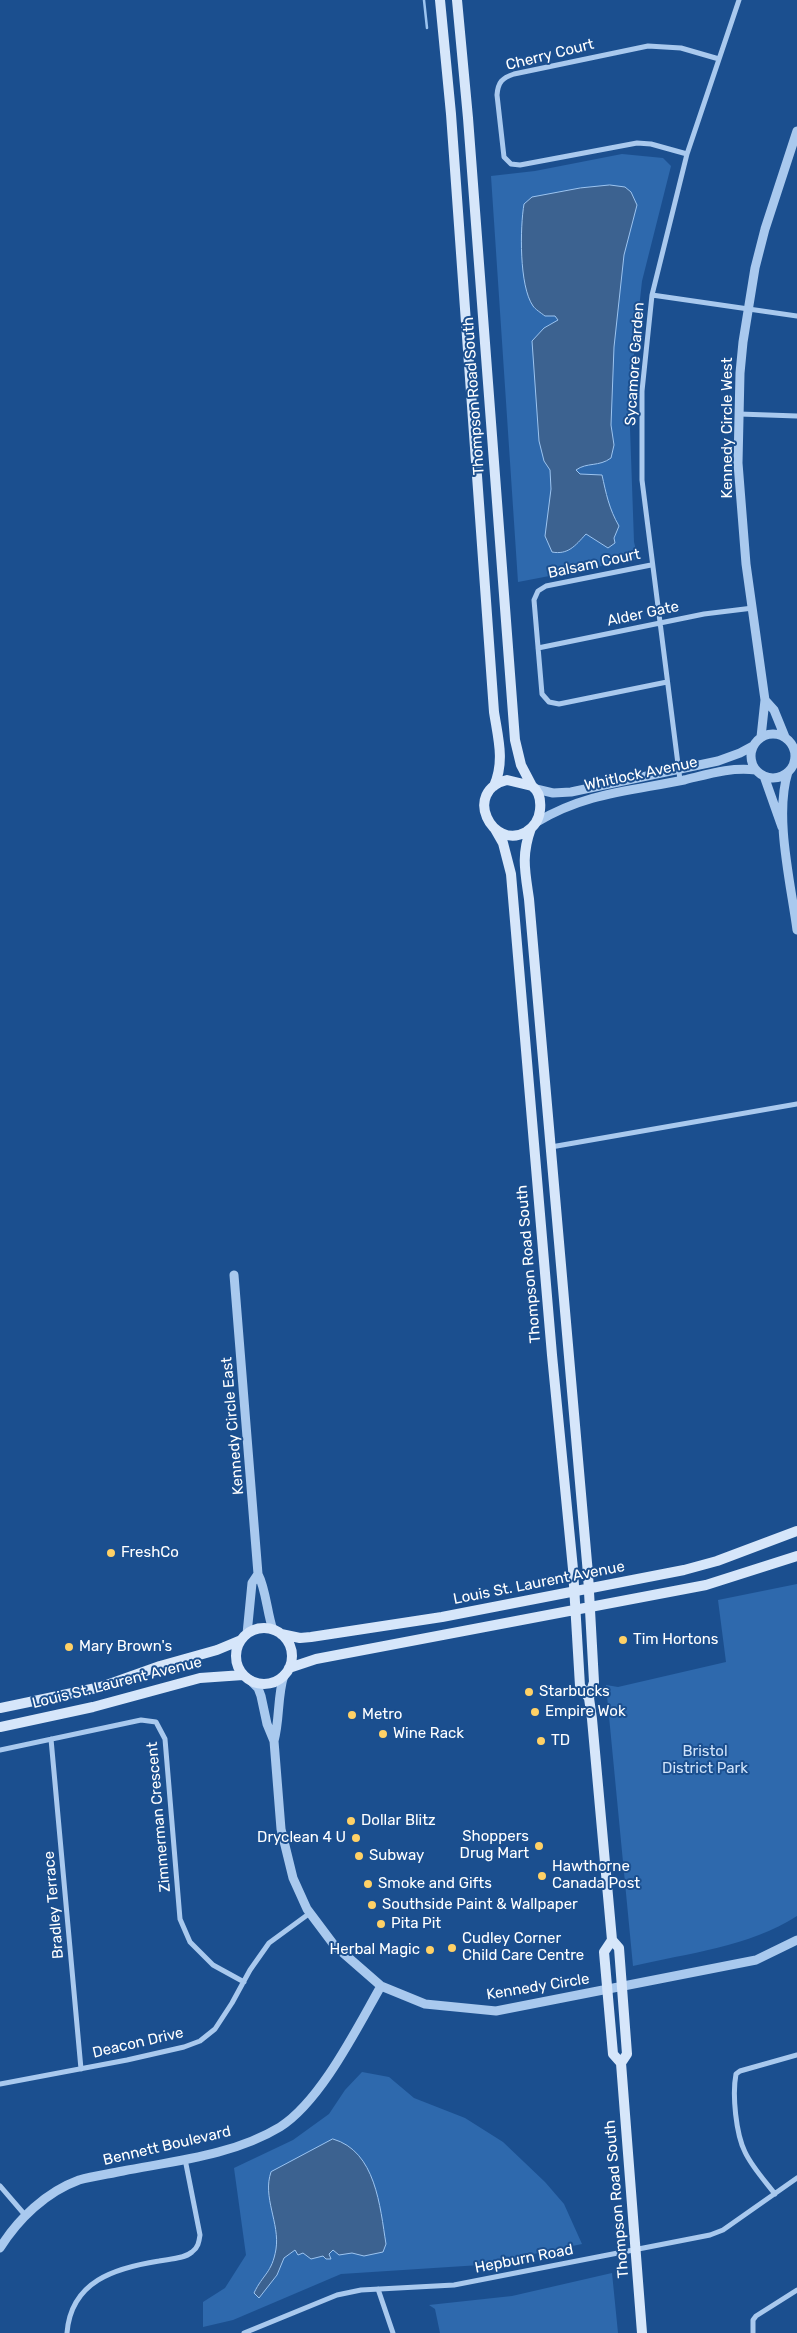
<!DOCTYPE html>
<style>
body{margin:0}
canvas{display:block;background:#1b4f8f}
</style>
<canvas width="797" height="2333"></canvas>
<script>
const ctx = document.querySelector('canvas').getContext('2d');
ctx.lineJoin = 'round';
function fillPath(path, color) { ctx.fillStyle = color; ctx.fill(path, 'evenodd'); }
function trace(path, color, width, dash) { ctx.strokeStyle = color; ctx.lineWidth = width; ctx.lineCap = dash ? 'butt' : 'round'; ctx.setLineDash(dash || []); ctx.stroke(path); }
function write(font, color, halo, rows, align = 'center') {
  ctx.font = font + ' Rubik,sans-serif'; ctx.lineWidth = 4; ctx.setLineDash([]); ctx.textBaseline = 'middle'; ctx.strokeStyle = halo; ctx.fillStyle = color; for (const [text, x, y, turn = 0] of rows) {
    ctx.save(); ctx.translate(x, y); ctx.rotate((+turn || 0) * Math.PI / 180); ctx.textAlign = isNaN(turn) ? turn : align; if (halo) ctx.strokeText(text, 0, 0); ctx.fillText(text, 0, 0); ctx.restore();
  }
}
fillPath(new Path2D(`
 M622 154 663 158 671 166 642 281 629 400 634 542 638 559 518 582 491 176 535 171Z
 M797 1584V1916C749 1947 688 1953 633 1966L606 1685 618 1687 726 1662 718 1600Z
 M362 2072 389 2077 414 2098 465 2118 503 2142 545 2182 564 2204 582 2244 480 2265 341 2274 233 2320 203 2327V2302L225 2288 246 2255 234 2168 293 2140 329 2114 345 2090Z
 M612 2273 618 2333H440L435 2309 429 2305 512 2296Z`), '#2e69ad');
const water = new Path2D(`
 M610 185 625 187 631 192 637 205 624 255 614 347 611 425 614 445 611 458C599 467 587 462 576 470L580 474 602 475C606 493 609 509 619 526L614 538 615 543 608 548 586 534C575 546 568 555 552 552L545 536 551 489 550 470 544 461 539 441 532 341 544 328 558 320 555 316H545C541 313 535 309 533 306 519 286 520 227 524 204L532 197 580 188Z
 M333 2139C376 2151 380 2207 386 2244L383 2252 364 2256 352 2253 339 2255 333 2250 329 2254 331 2259H326L323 2256 311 2259 303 2253 298 2255 295 2250 284 2258 277 2275 259 2298 254 2293C263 2274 272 2273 276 2249 280 2223 262 2197 271 2172Z`);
fillPath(water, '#3c6290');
trace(water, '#9cc4f0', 1);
trace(new Path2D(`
 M424 0 427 28`), '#9cc4f0', 2.5);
trace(new Path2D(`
 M687 154 651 144 637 143 520 165 511 164 504 157 497 95C498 82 502 78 514 74L648 46 681 48 719 59
 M652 295 797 316
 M739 414 797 416
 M651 565 546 586 538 591 534 600 542 694 549 702 559 704 667 682
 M538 648 704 614 753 608
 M680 780 642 480V391L652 295 687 154 739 0
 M551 1147 797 1104
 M51 1739 81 2069
 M0 1750 141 1720 156 1722 165 1739 180 1919 190 1942 213 1965 244 1982
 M0 2084 127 2060 184 2047 200 2041 215 2029 232 2003 250 1970 269 1943 310 1913
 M0 2186 25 2215
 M775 2194C765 2181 752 2167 745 2152 736 2134 732 2095 736 2074L740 2071 797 2055
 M378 2289 393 2333
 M67 2333C71 2281 115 2268 159 2261 169 2259 184 2259 192 2252 198 2248 199 2242 200 2235L185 2159
 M244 2333 337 2295 361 2290 454 2285 710 2235 723 2230 797 2178
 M753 2333V2320L756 2316 797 2290`), '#a9c9ee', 5);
trace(new Path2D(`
 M765 700 774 710 785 737
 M751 756a22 22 0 1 1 44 0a22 22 0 1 1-44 0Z
 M761 737 765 700 746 564 738 463 740 373 743 342 755 268 765 229 797 131
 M788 772C774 816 791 884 797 930
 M764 776 782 827
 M536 789 553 793 571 792 718 761 740 753 753 746
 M537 822C585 793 630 791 684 780 709 774 730 767 756 770
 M234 1275 258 1574
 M247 1634 252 1583 258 1574C266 1589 267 1613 273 1630
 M250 1680 258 1688 261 1696 267 1724 274 1741 281 1829 293 1878 307 1909 334 1945 381 1986 425 2004 496 2011 756 1960 797 1940
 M274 1741C280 1719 277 1697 284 1675
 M0 2248C18 2219 46 2192 79 2180 93 2176 109 2174 123 2171 175 2161 234 2155 280 2127 321 2101 357 2028 381 1986`), '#a9c9ee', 9);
trace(new Path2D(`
 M440 0 451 114 494 712C498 738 505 761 494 786
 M457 0 468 118 515 740 521 765 532 786
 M507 780 532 786C540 792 541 801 540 810 539 820 534 827 526 832 492 851 462 791 507 780Z
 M531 828C521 856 525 871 529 899L588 1574 594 1682 589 1698
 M495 829 503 843 511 874 552 1355 573 1569 580 1686 589 1698 592 1719 612 1940 604 1952 613 2054 621 2063 642 2333
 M236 1656a28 28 0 1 1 56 0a28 28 0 1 1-56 0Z
 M281 1634 300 1638 311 1637 442 1617 684 1570 717 1561 797 1531
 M289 1668 316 1659 706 1585 797 1556
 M0 1708 101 1687 160 1666 217 1650 241 1640
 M0 1727 93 1707 200 1678 243 1675
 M612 1940 619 1948 627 2054 621 2063`), '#d6e6fa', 10);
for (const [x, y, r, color] of [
 [111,1553,5,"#ffd166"],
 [623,1640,5,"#ffd166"],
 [69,1647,5,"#ffd166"],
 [529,1692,5,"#ffd166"],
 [535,1712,5,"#ffd166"],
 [352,1715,5,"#ffd166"],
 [383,1734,5,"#ffd166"],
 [541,1741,5,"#ffd166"],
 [351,1821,5,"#ffd166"],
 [356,1838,5,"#ffd166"],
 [539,1846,5,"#ffd166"],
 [359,1856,5,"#ffd166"],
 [542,1876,5,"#ffd166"],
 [368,1884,5,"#ffd166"],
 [372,1905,5,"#ffd166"],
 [381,1924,5,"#ffd166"],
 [452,1948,5,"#ffd166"],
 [430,1950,5,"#ffd166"]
]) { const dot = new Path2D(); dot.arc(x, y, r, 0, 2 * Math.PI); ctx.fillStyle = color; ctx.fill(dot); trace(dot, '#1b4f8f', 2); }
write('15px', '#fff', '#1b4f8f', [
 ["Cherry Court",550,55,-14],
 ["Sycamore Garden",635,364,-86],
 ["Thompson Road South",474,396,-94],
 ["Kennedy Circle West",728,428,-90],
 ["Balsam Court",594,564,-12],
 ["Alder Gate",643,614,-12],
 ["Whitlock Avenue",641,774,-12],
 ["Thompson Road South",529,1264,-95],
 ["Kennedy Circle East",233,1426,-95],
 ["Louis St. Laurent Avenue",539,1583,-11],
 ["Louis St. Laurent Avenue",117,1683,-14],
 ["Zimmerman Crescent",159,1817,-95],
 ["Bradley Terrace",54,1905,-95],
 ["Kennedy Circle",538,1987,-9],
 ["Deacon Drive",138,2043,-13],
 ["Bennett Boulevard",167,2146,-13],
 ["Thompson Road South",617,2199,-95],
 ["Hepburn Road",524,2259,-11]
]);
write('15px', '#fff', '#1b4f8f', [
 ["FreshCo",121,1553],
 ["Tim Hortons",633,1640],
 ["Mary Brown's",79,1647],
 ["Starbucks",539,1692],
 ["Empire Wok",545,1712],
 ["Metro",362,1715],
 ["Wine Rack",393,1734],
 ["TD",551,1741],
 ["Dollar Blitz",361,1821],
 ["Shoppers",529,1837,"right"],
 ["Drug Mart",529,1854,"right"],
 ["Dryclean 4 U",346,1838,"right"],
 ["Subway",369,1856],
 ["Hawthorne",552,1867],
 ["Canada Post",552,1884],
 ["Smoke and Gifts",378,1884],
 ["Southside Paint & Wallpaper",382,1905],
 ["Pita Pit",391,1924],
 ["Cudley Corner",462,1939],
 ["Child Care Centre",462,1956],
 ["Herbal Magic",420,1950,"right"]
], 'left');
write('15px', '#cfe3fa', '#1b4f8f', [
 ["Bristol",705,1752],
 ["District Park",705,1769]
]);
</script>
